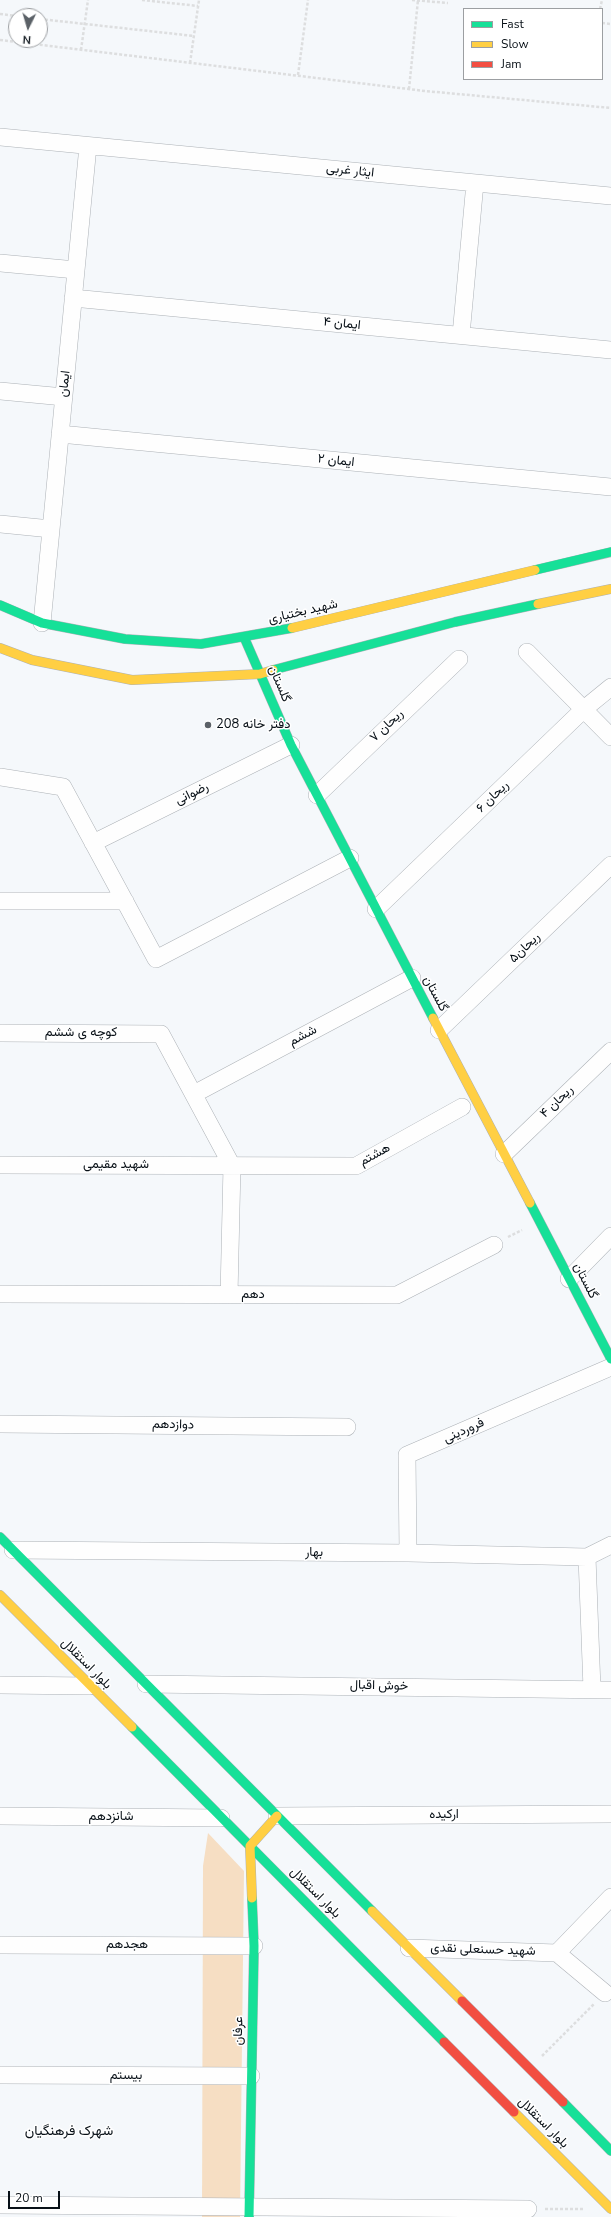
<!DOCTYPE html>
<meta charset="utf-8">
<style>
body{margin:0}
#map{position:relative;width:611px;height:2217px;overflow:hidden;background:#f5f8fb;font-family:"Nunito Sans",sans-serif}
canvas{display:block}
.legend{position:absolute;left:463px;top:8px;width:140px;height:72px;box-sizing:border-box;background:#fff;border:1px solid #9c9fa2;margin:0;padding:5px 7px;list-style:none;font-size:12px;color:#081017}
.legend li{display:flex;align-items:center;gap:8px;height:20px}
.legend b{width:20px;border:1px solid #9c9fa2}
.north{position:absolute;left:8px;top:8px;width:40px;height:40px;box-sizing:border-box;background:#fff;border:1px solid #9c9fa2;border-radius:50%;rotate:185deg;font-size:11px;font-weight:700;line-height:16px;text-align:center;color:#081017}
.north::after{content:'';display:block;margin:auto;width:14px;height:18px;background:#5b6167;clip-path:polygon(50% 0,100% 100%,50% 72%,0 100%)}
.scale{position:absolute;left:8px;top:2191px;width:52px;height:18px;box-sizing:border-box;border:2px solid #081017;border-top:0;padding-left:5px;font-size:12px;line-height:14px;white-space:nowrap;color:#081017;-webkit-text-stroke:3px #fff;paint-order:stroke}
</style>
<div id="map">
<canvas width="611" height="2217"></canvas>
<ul class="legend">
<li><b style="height:5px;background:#16e098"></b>Fast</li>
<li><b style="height:5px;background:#ffcf43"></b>Slow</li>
<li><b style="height:5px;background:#f24e42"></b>Jam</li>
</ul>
<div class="north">N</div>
<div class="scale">20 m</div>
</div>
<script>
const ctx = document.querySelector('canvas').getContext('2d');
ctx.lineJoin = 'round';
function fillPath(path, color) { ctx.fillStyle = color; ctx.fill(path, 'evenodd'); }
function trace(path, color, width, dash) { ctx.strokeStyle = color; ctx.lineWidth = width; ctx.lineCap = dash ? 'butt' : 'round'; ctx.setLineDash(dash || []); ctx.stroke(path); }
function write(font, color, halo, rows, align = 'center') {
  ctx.font = font + ' "Nunito Sans",Vazirmatn,sans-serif'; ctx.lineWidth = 3; ctx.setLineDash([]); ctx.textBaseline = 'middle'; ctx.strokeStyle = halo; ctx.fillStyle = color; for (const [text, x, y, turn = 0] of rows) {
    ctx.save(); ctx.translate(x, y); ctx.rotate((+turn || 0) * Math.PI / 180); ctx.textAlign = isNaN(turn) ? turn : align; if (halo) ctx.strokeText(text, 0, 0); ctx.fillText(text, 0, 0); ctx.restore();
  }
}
fillPath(new Path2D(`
 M208 1833 244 1871 240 2217H202L203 1866Z`), '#f6dec3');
const street = new Path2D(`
 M0 137 611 196
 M0 263 76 270
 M73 298 611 350
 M461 335 475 183
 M0 391 64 397
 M60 434 611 487
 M0 524 51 529
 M42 623 88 146
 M527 652 611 737
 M0 777 63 787 156 959 350 858
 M317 795 459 659
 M93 843 291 745
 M0 901H125
 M376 909 584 709 611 687
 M439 1030 611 865
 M0 1033 161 1034 232 1166 229 1295
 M194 1094 412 978
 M504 1154 611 1051
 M0 1165 356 1166 462 1107
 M569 1279 611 1236
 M0 1294 397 1295 494 1245
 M0 1424 347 1427
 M13 1550 408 1553 587 1557 611 1545
 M408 1553 407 1455 611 1367
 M587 1557 592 1689
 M146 1684 611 1690
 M0 1685 90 1686
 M0 1816 221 1818
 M277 1816 611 1814
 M0 1945 254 1946
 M409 1948 557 1953
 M557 1953 611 1897
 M557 1953 605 1993
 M0 2075 251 2076
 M0 2205 528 2209`);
const fast = new Path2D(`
 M535 570 611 552
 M0 605 42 623 125 639 201 644 292 628
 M244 637 291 745 433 1018
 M273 670 455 622 538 604
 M530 1203 611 1359
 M0 1537 372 1911
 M132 1727 444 2042
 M563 2102 611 2151
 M249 2217 254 1946 252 1898`);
const slow = new Path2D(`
 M538 604 611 589
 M292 628 535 570
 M0 648 32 660 132 680 260 674 273 670
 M433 1018 530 1203
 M0 1595 132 1727
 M252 1898 250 1846 277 1816
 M372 1911 462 2001
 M514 2112 611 2209`);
const jam = new Path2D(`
 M462 2001 563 2102
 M444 2042 514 2112`);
trace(street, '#acb1b6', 18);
trace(fast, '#acb1b6', 10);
trace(slow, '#acb1b6', 10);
trace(jam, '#acb1b6', 10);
trace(new Path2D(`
 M142 0 198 6
 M412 0 448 3
 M600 9 602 0
 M0 14 17 16
 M40 19 194 36
 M602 23 611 24
 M0 40 425 91 611 108
 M81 50 88 0
 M190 63 199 0
 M298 75 308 0
 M409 89 418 0
 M508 1237 522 1230
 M542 2056 594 2004
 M545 2209H584`), '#dddedf', 2.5, [3, 2]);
trace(street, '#fefefe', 17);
trace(fast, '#16e098', 9);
trace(slow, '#ffcf43', 9);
trace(jam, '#f24e42', 9);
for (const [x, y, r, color] of [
 [208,725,4,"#5b6167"]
]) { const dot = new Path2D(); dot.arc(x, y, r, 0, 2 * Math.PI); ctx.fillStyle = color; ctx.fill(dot); trace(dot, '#fff', 1.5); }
write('13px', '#081017', '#fff', [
 ["ایثار غربی",350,171,6],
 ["ایمان ۴",342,324,6],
 ["ایمان",65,384,-84],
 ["ایمان ۲",336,461,6],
 ["شهید بختیاری",303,612,-13],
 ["گلستان",279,684,67],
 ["ریحان ۷",387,726,-44],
 ["رضوانی",192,794,-26],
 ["ریحان ۶",493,797,-44],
 ["ریحان۵",525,948,-44],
 ["گلستان",435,994,62],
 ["کوچه ی ششم",81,1033],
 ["ششم",303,1036,-28],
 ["ریحان ۴",557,1102,-44],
 ["هشتم",375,1155,-29],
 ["شهید مقیمی",116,1165],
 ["گلستان",585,1281,63],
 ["دهم",253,1295],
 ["دوازدهم",173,1425,1],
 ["فروردینی",464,1431,-24],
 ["بهار",314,1553],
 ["بلوار استقلال",86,1664,45],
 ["خوش اقبال",379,1686,1],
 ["ارکیده",444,1815],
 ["شانزدهم",111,1817],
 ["بلوار استقلال",315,1893,45],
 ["هجدهم",127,1945],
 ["شهید حسنعلی نقدی",483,1950,2],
 ["عرفان",239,2031,-89],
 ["بیستم",126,2076],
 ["بلوار استقلال",543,2123,45]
]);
write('13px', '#081017', '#fff', [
 ["دفتر خانه 208",216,725]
], 'left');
write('14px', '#081017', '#fff', [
 ["شهرک فرهنگیان",69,2132]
]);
</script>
